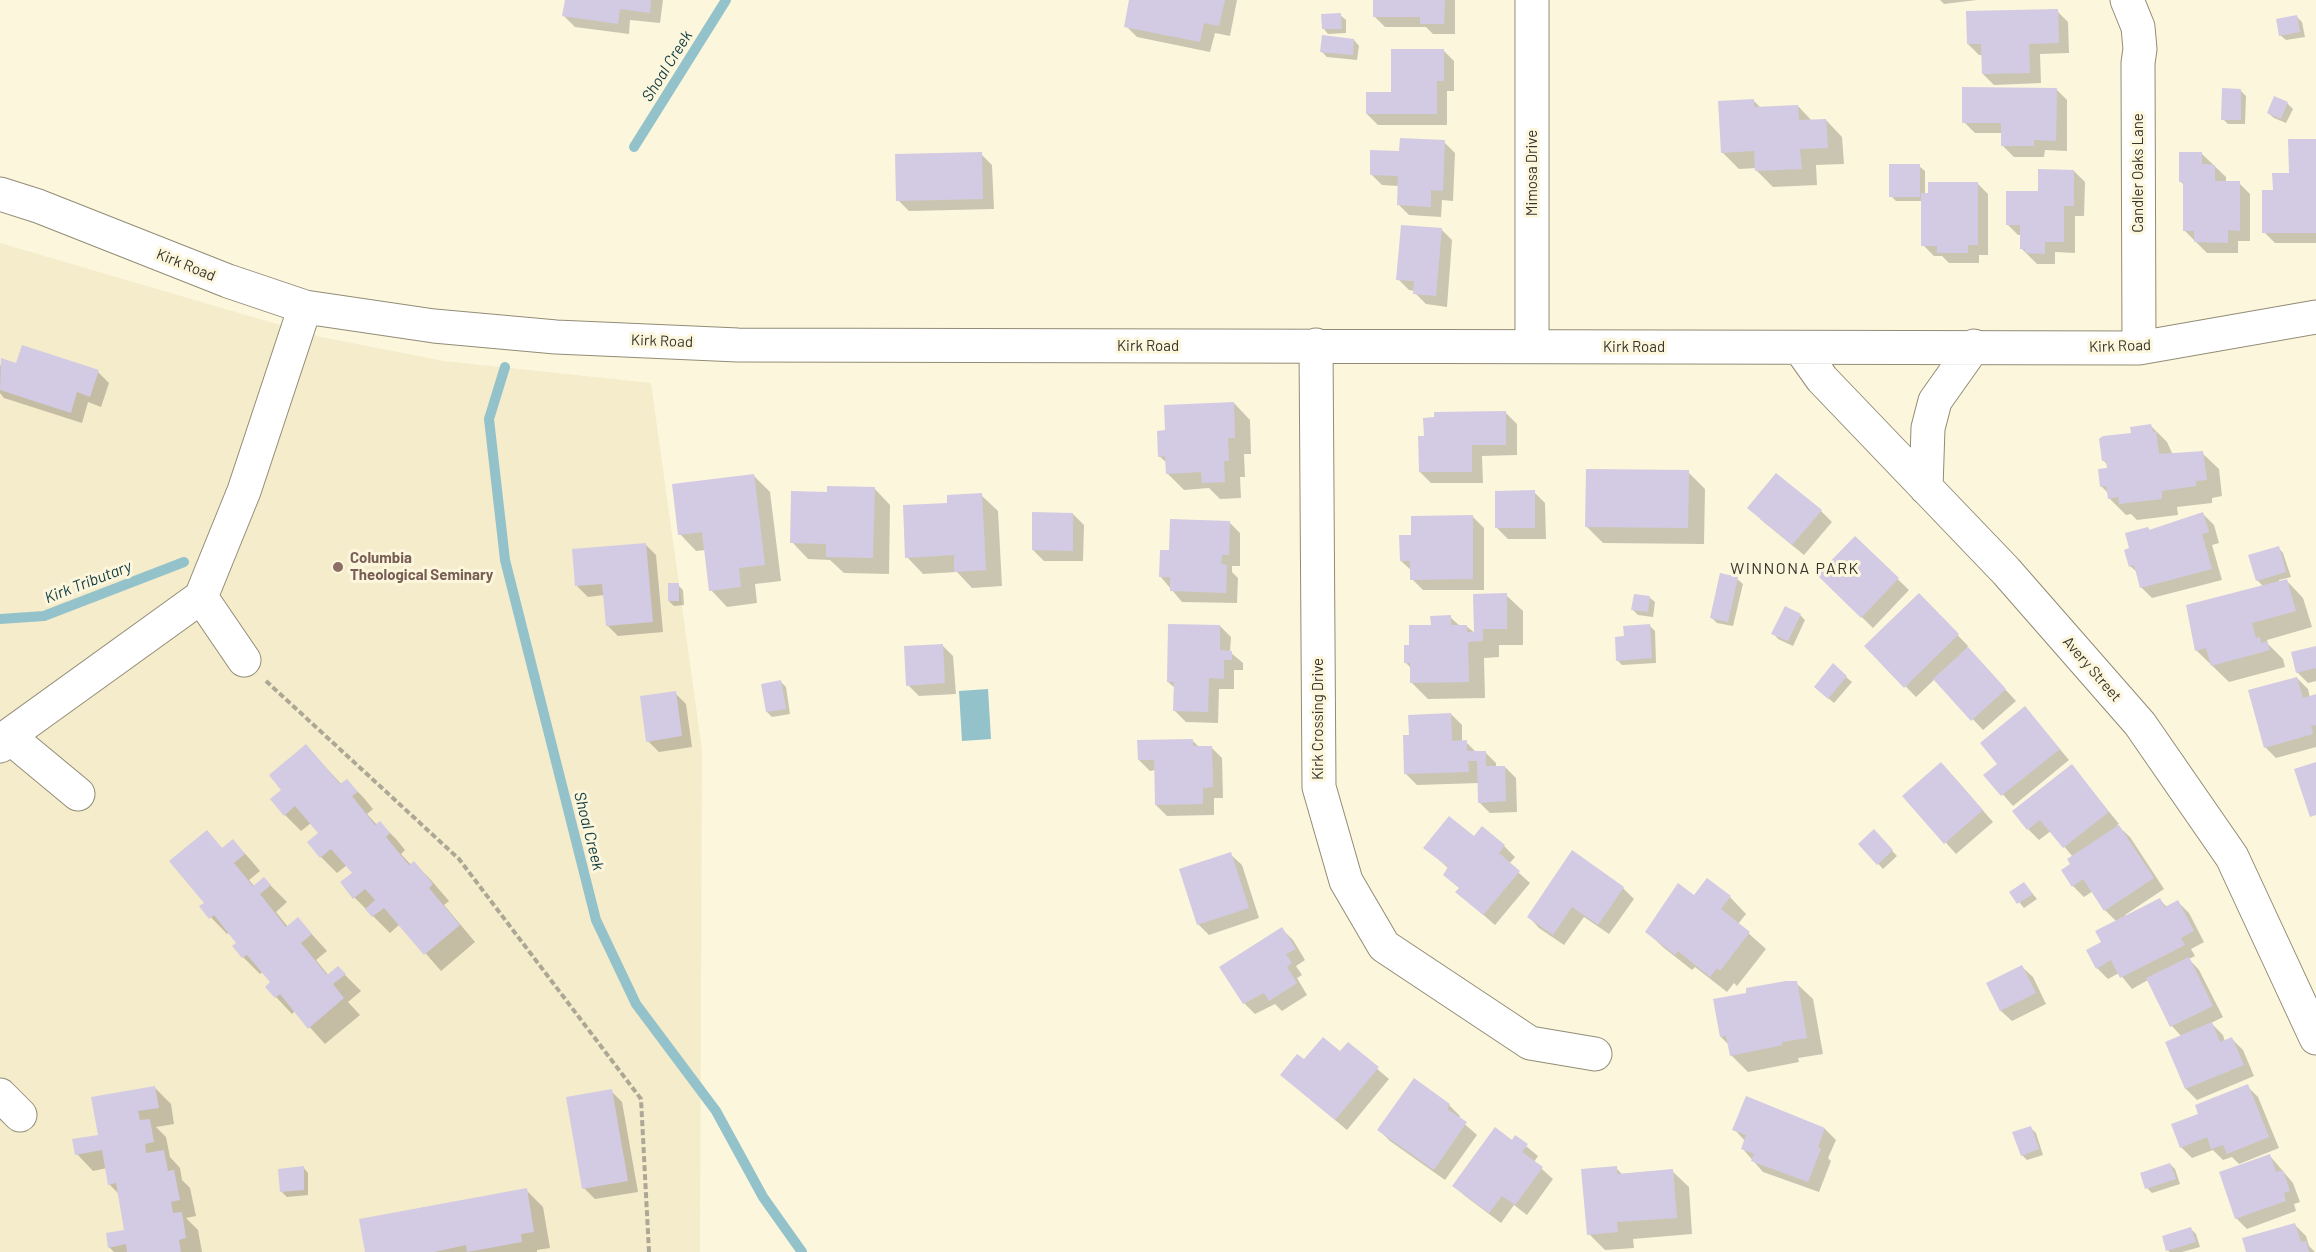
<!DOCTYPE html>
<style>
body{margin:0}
canvas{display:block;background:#fcf6dd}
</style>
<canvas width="2316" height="1252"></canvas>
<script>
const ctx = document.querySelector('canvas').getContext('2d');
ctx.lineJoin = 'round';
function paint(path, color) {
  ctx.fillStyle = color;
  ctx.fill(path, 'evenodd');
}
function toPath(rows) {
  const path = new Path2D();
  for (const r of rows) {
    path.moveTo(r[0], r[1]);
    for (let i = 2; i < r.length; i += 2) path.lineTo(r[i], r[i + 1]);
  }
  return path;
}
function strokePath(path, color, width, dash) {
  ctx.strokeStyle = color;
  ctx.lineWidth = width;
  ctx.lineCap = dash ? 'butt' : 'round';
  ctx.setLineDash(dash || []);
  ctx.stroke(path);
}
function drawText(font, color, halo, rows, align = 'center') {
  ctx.font = font + ' Barlow,sans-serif';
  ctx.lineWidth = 6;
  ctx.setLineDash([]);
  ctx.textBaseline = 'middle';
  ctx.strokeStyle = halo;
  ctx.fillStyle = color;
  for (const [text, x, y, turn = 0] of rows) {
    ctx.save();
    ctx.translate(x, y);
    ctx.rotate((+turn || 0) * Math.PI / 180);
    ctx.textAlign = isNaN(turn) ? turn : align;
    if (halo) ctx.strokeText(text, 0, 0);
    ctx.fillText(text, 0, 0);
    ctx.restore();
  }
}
paint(toPath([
 [0,243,321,337,444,361,651,383,702,750,700,1252,0,1252]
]), '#f5eccc');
paint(toPath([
 [988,689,991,739,962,741,959,691]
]), '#93c2cb');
paint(toPath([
 [566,0,663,0,660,23,630,20,629,34,575,27,564,16],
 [1131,0,1237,0,1230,36,1215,33,1210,52,1137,37,1126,26],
 [1374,0,1455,0,1455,34,1433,34,1426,27,1385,27,1374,16],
 [1940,0,1977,0,1944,4],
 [2057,11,2068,22,2069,53,2040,54,2041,83,1994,85,1983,74,1982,55,1979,55,1968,44],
 [1340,15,1346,20,1346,33,1328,34,1323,28],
 [2297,17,2302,22,2305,37,2286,40,2280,35],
 [1354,40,1359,46,1357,60,1327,57,1322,52],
 [1443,50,1454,61,1454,91,1447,91,1447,125,1378,125,1367,114],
 [2056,89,2067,100,2067,151,2045,150,2044,157,2014,157,2003,146,2003,133,1975,133,1964,122],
 [2240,90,2246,96,2245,124,2228,124,2223,119],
 [2275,98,2287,103,2293,109,2286,123,2274,118,2268,113],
 [1753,100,1761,108,1798,106,1812,121,1826,120,1842,137,1844,164,1816,165,1817,185,1773,187,1757,171,1757,168,1739,169,1722,152],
 [2316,140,2316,243,2275,243,2264,232,2274,191,2291,175],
 [1444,142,1455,153,1453,201,1442,200,1441,217,1409,215,1398,204,1399,186,1382,185,1371,174,1401,153],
 [2201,153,2226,177,2226,183,2239,183,2250,194,2250,241,2238,241,2238,253,2207,253,2184,230,2184,185,2180,181],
 [981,154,992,165,994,209,909,211,898,200],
 [1919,166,1925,171,1925,195,1977,183,1988,194,1988,255,1979,255,1979,263,1949,263,1942,256,1934,256,1923,245,1923,201,1896,201,1891,196],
 [2074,171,2085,182,2084,216,2075,216,2075,253,2055,252,2055,264,2037,264,2021,248,2021,235,2018,235,2007,224],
 [1441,229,1452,240,1447,307,1426,304,1415,293,1415,291,1409,290,1398,279],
 [2,360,17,365,98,372,109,383,101,407,88,402,82,423,4,398,0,393,0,367],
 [1234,403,1250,420,1251,454,1244,454,1245,477,1240,477,1241,498,1220,499,1209,488,1184,490,1167,473,1167,463,1159,456,1167,432],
 [1506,413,1517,424,1517,455,1482,456,1483,483,1431,483,1420,472],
 [2151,426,2167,442,2173,455,2202,453,2219,469,2222,496,2212,498,2212,503,2177,507,2178,515,2137,520,2131,514,2126,515,2109,498,2109,494,2101,486,2109,470,2108,465,2103,460,2133,434],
 [1688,472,1705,489,1704,544,1603,543,1586,526],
 [754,476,770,492,781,581,755,584,757,603,727,607,711,590,706,550,696,551,680,534],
 [874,488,890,505,889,574,844,573,830,560,808,559,792,542,828,493],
 [1534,492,1545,503,1546,539,1508,539,1497,528],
 [981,495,998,511,1002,586,972,588,957,572,923,574,907,557],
 [1821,511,1832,522,1804,555,1760,519],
 [1073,514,1084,525,1083,561,1044,561,1033,550],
 [2203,514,2214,525,2219,543,2212,545,2222,580,2152,598,2141,587,2138,573,2130,566,2131,549,2148,528,2151,531],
 [1473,517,1484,528,1484,590,1423,590,1412,579,1412,571,1401,561,1413,537],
 [1229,522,1240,533,1240,566,1232,566,1232,572,1238,578,1237,603,1182,602,1160,576,1171,552],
 [1855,538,1909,590,1873,628,1830,586],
 [645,544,656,555,663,632,618,636,607,625,604,595,588,597,577,586],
 [2278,547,2283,553,2291,577,2279,580,2279,583,2287,581,2303,598,2312,627,2267,640,2268,644,2283,659,2285,667,2229,682,2196,650,2264,587,2257,580],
 [1737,579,1743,584,1733,626,1717,623,1712,618],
 [678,585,683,590,684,605,674,606,669,601],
 [1506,595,1523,611,1523,645,1499,645,1499,657,1484,658,1485,698,1428,699,1411,682,1411,668,1406,663,1411,646,1432,626,1450,617,1460,626,1466,626,1475,633],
 [1919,595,1968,646,1967,648,2016,701,1983,730,1935,679,1916,697,1866,646],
 [1649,597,1655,602,1653,617,1638,615,1633,610],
 [1800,615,1805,620,1793,646,1778,639,1773,633],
 [1649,625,1655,631,1656,663,1622,665,1617,660,1625,637],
 [1220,626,1231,637,1230,652,1243,663,1243,670,1234,670,1234,689,1219,689,1218,723,1186,722,1175,711,1176,689,1168,682],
 [942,645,953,656,956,694,919,696,908,685],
 [2316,647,2316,681,2308,683,2297,672],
 [1833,666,1852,682,1834,703,1821,692],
 [2297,678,2308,689,2310,698,2316,696,2316,747,2276,758,2265,747],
 [781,682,786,687,790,714,772,717,767,712],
 [675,693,686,704,692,747,659,752,648,741],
 [2025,708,2069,760,2013,806,1986,775,1999,764],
 [1451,714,1462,725,1462,742,1466,742,1477,753,1485,752,1496,763,1496,767,1505,767,1516,778,1517,812,1490,813,1479,802,1479,783,1417,785,1406,774,1410,736],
 [1192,740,1199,747,1211,747,1222,758,1223,798,1214,798,1214,815,1167,816,1156,805,1155,770,1150,771,1139,760],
 [306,746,342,785,347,781,363,797,373,809,367,814,377,825,380,823,396,839,405,850,401,854,411,865,414,863,430,879,449,901,444,905,475,942,441,971,400,924,390,933,355,898,342,882,354,873,347,865,337,873,321,857,320,833,311,823,301,831,285,815,284,791],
 [2072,766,2119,824,2117,825,2130,837,2164,889,2125,915,2126,917,2159,899,2167,907,2178,902,2189,913,2204,942,2191,949,2195,956,2189,959,2199,970,2223,1017,2211,1023,2223,1035,2225,1042,2232,1039,2243,1050,2254,1076,2197,1100,2186,1089,2181,1036,2172,1026,2148,980,2132,989,2119,973,2108,979,2097,968,2103,942,2117,922,2105,910,2093,891,2084,897,2073,886,2073,857,2051,831,2039,840,2028,829],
 [1952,775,1993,822,1956,854,1904,796],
 [206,832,223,849,233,841,249,858,260,871,249,880,255,887,264,879,287,902,276,912,288,927,298,919,327,951,316,960,329,976,338,968,361,991,348,1002,360,1015,325,1044,295,1011,292,1014,276,997,267,987,272,982,263,971,260,974,243,957,234,946,239,943,230,932,227,934,201,907,206,903],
 [1874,832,1897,856,1883,869,1860,844],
 [1474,838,1504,846,1515,857,1509,864,1530,883,1495,925,1457,892,1460,889,1445,874,1449,869,1425,847],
 [1230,854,1242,865,1259,918,1209,935,1198,924],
 [2024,884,2037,899,2024,908,2011,892],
 [1623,888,1634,899,1609,934,1584,917,1564,945,1539,928,1529,917],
 [1730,897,1746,914,1738,924,1766,949,1737,986,1734,983,1727,992,1695,967,1692,970,1664,948,1647,932,1694,898],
 [1282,929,1293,940,1305,960,1296,966,1302,975,1297,978,1307,995,1282,1011,1275,1004,1255,1014,1244,1003,1221,967],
 [2022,967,2033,977,2046,1004,2012,1021,2001,1011,1988,984],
 [1796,983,1813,999,1823,1054,1798,1058,1799,1062,1748,1072,1731,1055,1729,1045,1721,1037],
 [1348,1044,1389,1079,1347,1130,1293,1085,1305,1061,1340,1053],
 [1414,1081,1449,1105,1460,1116,1459,1119,1477,1135,1445,1180,1390,1141,1379,1130],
 [2247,1086,2258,1097,2279,1148,2239,1164,2232,1157,2223,1160,2213,1150,2192,1158,2181,1147,2200,1115],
 [154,1087,171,1104,174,1124,156,1127,166,1137,170,1157,180,1168,182,1180,190,1188,196,1216,186,1218,198,1230,202,1252,114,1252,109,1247,126,1231,119,1194,109,1184,107,1168,93,1171,77,1154],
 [611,1091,622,1102,638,1192,595,1199,584,1188],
 [1747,1097,1825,1129,1836,1140,1828,1158,1831,1161,1819,1192,1763,1172,1742,1148,1745,1141,1734,1129],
 [2031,1128,2036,1133,2043,1155,2027,1160,2022,1155],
 [1515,1137,1538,1156,1534,1162,1553,1179,1527,1215,1514,1205,1501,1223,1465,1196,1454,1186,1512,1142],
 [2270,1156,2293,1183,2300,1202,2294,1204,2296,1211,2247,1229,2236,1218],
 [2170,1164,2175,1169,2180,1184,2152,1193,2147,1188],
 [303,1167,308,1173,308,1195,287,1197,282,1192],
 [1616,1168,1623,1175,1672,1171,1689,1187,1692,1234,1633,1239,1634,1248,1605,1250,1589,1234],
 [526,1190,543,1207,550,1248,537,1250,537,1252,367,1252],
 [2295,1225,2306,1236,2309,1246,2315,1252,2247,1252],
 [2191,1229,2196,1234,2200,1247,2182,1252,2170,1252,2167,1250]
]), '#0003');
strokePath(toPath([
 [634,147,726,0],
 [505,367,489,419,505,560,596,920,636,1004,716,1111,763,1197,802,1252],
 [0,619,44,616,184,562]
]), '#93c2cb', 10);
paint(toPath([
 [565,0,651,0,650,13,620,9,618,24,562,16],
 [1129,0,1225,0,1219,26,1204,23,1200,42,1124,27],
 [1373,0,1445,0,1444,24,1420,24,1420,17,1373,17],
 [2058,9,2059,43,2029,44,2030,73,1982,74,1981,44,1967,44,1966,11],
 [1341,13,1342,29,1322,29,1321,14],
 [2297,15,2300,32,2279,36,2276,19],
 [1322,35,1354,39,1353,55,1320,52],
 [1391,49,1444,49,1444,81,1437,81,1437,114,1366,114,1366,92,1391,92],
 [1962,87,2057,88,2056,141,2034,140,2034,146,2001,146,2001,123,1962,123],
 [2222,88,2241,89,2241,120,2221,120],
 [2274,96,2288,102,2281,119,2267,113],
 [1754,99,1754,107,1798,105,1799,120,1826,119,1828,148,1800,149,1802,169,1755,171,1754,151,1721,153,1718,101],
 [1400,138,1445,140,1443,191,1431,190,1431,207,1397,205,1398,176,1370,175,1370,150,1399,151],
 [2288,139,2316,139,2316,233,2262,233,2262,190,2273,190,2272,173,2289,173],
 [982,152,983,199,896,201,895,154],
 [2179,152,2202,152,2202,164,2215,165,2215,181,2240,181,2240,231,2228,230,2228,243,2194,242,2194,231,2183,231,2183,182,2179,182],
 [1889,164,1920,164,1920,197,1889,197],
 [2038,169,2074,170,2074,206,2064,206,2064,242,2045,242,2045,254,2025,253,2025,249,2020,249,2020,225,2006,225,2006,191,2038,191],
 [1928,182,1978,182,1978,245,1968,245,1968,253,1937,253,1937,246,1921,246,1921,193,1928,193],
 [1401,225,1442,228,1436,296,1413,294,1414,281,1396,280],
 [22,345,99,370,90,397,77,392,71,413,0,390,1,358,16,363],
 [1234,402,1235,438,1228,438,1229,461,1224,461,1225,482,1202,483,1201,472,1166,474,1165,456,1158,457,1157,431,1165,430,1164,405],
 [1506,411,1506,445,1472,445,1472,472,1419,472,1418,436,1424,436,1423,418,1434,417,1434,412],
 [2151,424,2153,432,2156,431,2159,454,2203,451,2207,480,2196,481,2196,486,2162,491,2162,499,2119,504,2118,497,2108,499,2106,486,2100,487,2098,469,2107,468,2106,461,2102,461,2099,439,2103,436,2131,433,2130,427],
 [1586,469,1689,470,1688,528,1585,527],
 [1776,473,1822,510,1792,545,1747,508],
 [754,474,765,565,739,568,741,587,709,591,702,532,678,535,672,484],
 [827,486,875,487,873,558,826,557,826,544,790,543,791,491,827,492],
 [1535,490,1535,528,1495,528,1495,491],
 [982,493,986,570,954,572,954,555,905,558,903,505,947,503,947,495],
 [1032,512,1073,513,1073,551,1032,550],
 [2203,512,2209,532,2202,534,2212,569,2140,588,2134,565,2129,567,2124,550,2129,548,2125,533,2148,527,2149,530],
 [1473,515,1473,579,1410,580,1410,561,1400,561,1399,535,1411,535,1411,516],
 [1170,519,1230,521,1229,555,1222,555,1221,564,1227,565,1226,593,1170,591,1170,577,1159,577,1160,550,1169,550],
 [1855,536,1899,578,1861,618,1817,575],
 [646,543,653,622,606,626,602,584,575,586,572,549],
 [2279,546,2286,572,2256,581,2248,555],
 [1720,573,1738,577,1728,622,1710,618],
 [2287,579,2296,611,2252,623,2256,638,2260,637,2261,643,2267,641,2270,650,2211,666,2206,648,2195,651,2186,605],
 [668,583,679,583,679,601,668,601],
 [1507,593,1507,629,1483,629,1483,641,1468,642,1469,682,1410,683,1410,663,1404,663,1404,645,1409,645,1409,625,1431,625,1430,616,1451,615,1451,625,1467,625,1467,632,1474,632,1473,594],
 [1919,593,1959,634,1904,688,1864,646],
 [1634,594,1650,596,1648,612,1631,610],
 [1785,606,1801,614,1788,641,1771,634],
 [1168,624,1220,625,1220,650,1232,651,1232,660,1224,660,1224,679,1209,678,1208,712,1173,711,1174,682,1167,682],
 [1650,624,1652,658,1616,661,1615,637,1624,636,1623,626],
 [943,644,945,683,906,686,904,646],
 [2316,646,2316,668,2296,673,2291,652],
 [1968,647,2006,689,1971,721,1933,679],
 [1833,663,1847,676,1828,699,1814,687],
 [2297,677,2303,698,2316,694,2316,725,2311,726,2313,734,2264,748,2248,690],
 [781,680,786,709,766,712,761,684],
 [676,691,682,736,646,742,640,696],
 [2025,706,2060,749,2001,796,1983,775,1997,764,1980,743],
 [1451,713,1452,741,1467,740,1467,751,1486,751,1486,766,1505,766,1506,801,1478,803,1477,761,1468,761,1469,772,1404,774,1403,735,1409,735,1408,715],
 [1193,739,1193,746,1212,746,1213,787,1203,788,1203,804,1155,805,1154,760,1138,760,1137,740],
 [306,744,340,784,347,779,358,792,352,796,375,825,380,821,390,833,386,837,409,865,414,861,433,884,429,888,460,925,424,955,384,908,372,917,365,909,375,900,365,889,353,899,340,882,352,873,331,849,320,858,307,842,318,833,295,806,284,816,270,799,281,790,269,775],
 [1941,762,1983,810,1944,844,1902,796],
 [2316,762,2316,815,2310,817,2294,769],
 [2072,764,2109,812,2063,848,2040,820,2027,830,2012,811],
 [1449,816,1474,836,1482,826,1505,845,1499,853,1520,871,1483,915,1455,892,1459,888,1443,875,1448,867,1423,848],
 [2119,825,2154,878,2104,911,2083,879,2072,887,2061,870,2070,864,2067,859],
 [1874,829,1893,850,1877,865,1858,844],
 [207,830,222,848,233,839,245,854,234,863,253,886,264,877,271,885,260,894,286,927,298,917,312,934,301,943,327,975,338,966,346,974,333,984,344,998,308,1029,280,994,275,998,265,987,270,982,247,955,242,958,232,946,236,943,214,915,209,919,199,906,204,903,169,861],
 [1572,850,1624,887,1598,925,1572,907,1553,935,1527,917],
 [1231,852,1249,908,1197,925,1179,869],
 [1707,878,1731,896,1721,909,1750,932,1720,971,1717,968,1710,977,1678,951,1675,955,1645,932,1678,883,1694,895],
 [2024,882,2033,894,2017,904,2009,892],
 [2160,898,2165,907,2178,900,2194,931,2181,938,2185,945,2120,978,2111,960,2096,969,2086,950,2101,942,2095,931],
 [1282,927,1296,949,1286,954,1292,963,1287,967,1297,983,1269,1001,1264,993,1243,1004,1219,967],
 [2189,957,2213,1006,2170,1027,2146,978],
 [2022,965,2036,993,2000,1011,1986,983],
 [1786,981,1797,981,1807,1038,1782,1042,1783,1045,1730,1056,1726,1036,1720,1037,1713,999,1746,993,1746,988],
 [2212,1022,2220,1042,2232,1037,2244,1065,2185,1089,2165,1042],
 [1323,1037,1340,1051,1348,1042,1379,1067,1335,1120,1280,1075,1297,1054,1304,1059],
 [1414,1078,1450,1104,1447,1109,1467,1122,1434,1170,1377,1130],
 [2248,1084,2269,1137,2227,1154,2223,1145,2211,1149,2207,1137,2180,1148,2171,1124,2198,1114,2195,1105],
 [155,1086,159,1108,138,1111,140,1120,150,1119,154,1142,145,1144,146,1153,164,1150,168,1171,174,1170,180,1200,171,1202,173,1213,182,1212,186,1238,179,1240,181,1252,127,1252,126,1244,108,1248,106,1233,124,1230,116,1183,108,1185,102,1150,75,1155,72,1139,98,1135,91,1097],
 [612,1089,628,1181,582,1189,566,1097],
 [1746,1096,1825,1128,1818,1147,1821,1149,1808,1182,1751,1161,1754,1154,1741,1149,1746,1135,1732,1130],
 [2031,1126,2039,1149,2021,1156,2012,1132],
 [1495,1127,1512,1140,1515,1135,1528,1144,1522,1152,1543,1167,1515,1205,1502,1196,1489,1213,1452,1186],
 [2270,1154,2276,1172,2283,1170,2290,1191,2284,1193,2286,1201,2235,1219,2219,1172],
 [2170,1163,2176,1179,2145,1189,2140,1173],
 [304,1166,304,1190,280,1192,278,1169],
 [1617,1166,1617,1174,1673,1169,1677,1218,1617,1222,1618,1232,1587,1235,1581,1169],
 [527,1188,534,1232,521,1234,522,1242,467,1252,466,1245,434,1252,365,1252,359,1219],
 [2295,1223,2301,1242,2306,1241,2309,1252,2246,1252,2242,1238],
 [2191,1227,2196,1242,2166,1251,2162,1236]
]), '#d3cbe3');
const minor = toPath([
 [1532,0,1532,346],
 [2127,0,2138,27,2140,49,2138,63,2139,348],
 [0,194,38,206,228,281,305,307,434,326,556,337,738,345,2139,348,2316,317],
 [1316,345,1319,787,1346,881,1384,946,1530,1043,1595,1054],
 [1800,348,1822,379,2006,571,2140,724,2232,857,2316,1038],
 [1926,488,1928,428,1935,401,1974,346],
 [201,597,244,660],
 [8,736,78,794],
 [0,746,8,736,201,597,244,491,305,307],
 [0,1095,20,1115]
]);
strokePath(minor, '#928c76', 35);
strokePath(toPath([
 [266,681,459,859,641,1099,649,1252]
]), '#ada895', 4, [6, 3]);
strokePath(minor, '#fff', 33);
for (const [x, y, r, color] of [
 [338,567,6,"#8d6e63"]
]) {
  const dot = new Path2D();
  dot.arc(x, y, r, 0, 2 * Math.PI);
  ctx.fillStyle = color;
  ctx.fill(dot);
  strokePath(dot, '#fcf6dd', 2);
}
drawText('15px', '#37342b', '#fcf6dd', [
 ["Mimosa Drive",1532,173,-90],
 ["Candler Oaks Lane",2138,173,-90],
 ["Kirk Road",186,265,22],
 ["Kirk Road",662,341,2],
 ["Kirk Road",1148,346],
 ["Kirk Road",2120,346,-2],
 ["Kirk Road",1634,347],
 ["Avery Street",2092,669,49],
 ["Kirk Crossing Drive",1318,719,-90]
]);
drawText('bold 15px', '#785e54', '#fcf6dd', [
 ["Columbia",350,558],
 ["Theological Seminary",350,575]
], 'left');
drawText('italic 16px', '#0f3b43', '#fcf6dd', [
 ["Shoal Creek",667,66,-58],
 ["Kirk Tributary",88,582,-21],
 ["Shoal Creek",589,831,76]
]);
ctx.letterSpacing = '1.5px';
drawText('16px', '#37342b', '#fcf6dd', [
 ["WINNONA PARK",1795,569]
]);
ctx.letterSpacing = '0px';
</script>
